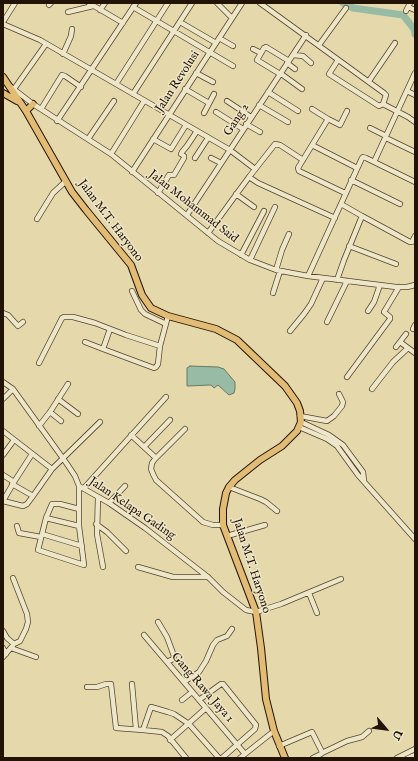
<!DOCTYPE html>
<style>
body{margin:0}
#map{position:relative;width:418px;height:761px;overflow:hidden;background:#e5d8aa;font-family:"IM FELL English",serif}
canvas{display:block}
.frame{position:absolute;inset:0;border:4px solid #231304;pointer-events:none}
.north{position:absolute;left:366px;top:709px;width:40px;height:40px;-webkit-text-stroke:3px #eee6c8;paint-order:stroke;rotate:118deg;font-size:11px;font-weight:700;line-height:16px;text-align:center;color:#231304}
.north::after{content:'';display:block;margin:auto;width:14px;height:18px;background:#231304;clip-path:polygon(50% 0,100% 100%,50% 72%,0 100%)}
</style>
<div id="map">
<canvas width="418" height="761"></canvas>
<div class="frame"></div>
<div class="north">U</div>
</div>
<script>
const ctx = document.querySelector('canvas').getContext('2d');
ctx.lineJoin = 'round';
function paint(path, color) {
  ctx.fillStyle = color;
  ctx.fill(path, 'evenodd');
}
function toPath(rows) {
  const path = new Path2D();
  for (const r of rows) {
    path.moveTo(r[0], r[1]);
    for (let i = 2; i < r.length; i += 2) path.lineTo(r[i], r[i + 1]);
  }
  return path;
}
function strokePath(path, color, width, dash) {
  ctx.strokeStyle = color;
  ctx.lineWidth = width;
  ctx.lineCap = dash ? 'butt' : 'round';
  ctx.setLineDash(dash || []);
  ctx.stroke(path);
}
function drawText(font, color, halo, rows, align = 'center') {
  ctx.font = font + ' "IM FELL English",serif';
  ctx.lineWidth = 3;
  ctx.setLineDash([]);
  ctx.textBaseline = 'middle';
  ctx.strokeStyle = halo;
  ctx.fillStyle = color;
  for (const [text, x, y, turn = 0] of rows) {
    ctx.save();
    ctx.translate(x, y);
    ctx.rotate((+turn || 0) * Math.PI / 180);
    ctx.textAlign = isNaN(turn) ? turn : align;
    if (halo) ctx.strokeText(text, 0, 0);
    ctx.fillText(text, 0, 0);
    ctx.restore();
  }
}
const water = toPath([
 [190,366,218,367,224,369,235,382,235,389,234,393,229,395,218,385,214,388,211,385,187,386,187,368,190,366]
]);
paint(water, '#97bba4');
strokePath(water, '#697864', 1);
strokePath(toPath([
 [343,3,353,8,403,15,414,29,415,34]
]), '#97bba4', 7);
const minor = toPath([
 [89,3,123,23],
 [217,3,232,18],
 [260,3,384,93,386,95,383,104],
 [49,5,51,3],
 [133,7,233,66],
 [408,7,415,10],
 [100,10,105,3],
 [406,11,410,3],
 [68,12,93,6],
 [3,22,15,3],
 [180,22,216,43],
 [3,24,40,40,230,150,255,169],
 [219,38,233,46],
 [319,45,346,8],
 [253,49,261,53],
 [63,54,71,36,72,29],
 [293,55,303,56,311,63],
 [338,60,329,74,379,106,383,104,408,117,415,122],
 [287,63,295,69],
 [196,73,213,82],
 [280,73,302,89],
 [280,74,257,60,264,48,266,47,289,61],
 [369,81,395,43],
 [116,84,168,3],
 [11,87,33,104,111,154,218,241,250,260,276,270,308,276,396,287,407,287,415,285],
 [14,89,46,44],
 [185,89,209,103],
 [407,91,415,95],
 [268,92,298,111],
 [133,94,192,3],
 [227,101,251,117],
 [259,105,288,122],
 [41,109,62,75,65,76,81,87],
 [312,109,328,119],
 [216,112,243,129],
 [204,113,214,94],
 [57,121,136,3],
 [246,124,260,132],
 [370,128,386,136],
 [386,138,415,152],
 [88,139,114,101],
 [153,139,171,149,186,125],
 [312,145,357,168],
 [111,154,144,101],
 [195,158,208,138],
 [211,158,221,163],
 [374,162,415,73],
 [132,172,242,3],
 [249,177,258,183,335,218],
 [351,180,400,204],
 [158,193,169,175,174,175,184,158,184,156,181,154,182,152,187,146,197,131],
 [345,193,299,171,298,168,328,119,340,125,347,111],
 [236,194,254,207],
 [341,204,362,216],
 [187,215,306,35],
 [37,219,53,193,66,181],
 [208,233,249,177,275,144,280,145,303,160],
 [349,246,396,264],
 [241,255,264,211],
 [250,260,275,207],
 [276,270,282,250,289,234],
 [308,276,362,158,363,157,366,158,415,182],
 [337,280,344,260,362,216,410,242,412,242,415,236],
 [132,291,141,310,145,314,166,324],
 [273,293,280,271],
 [368,311,374,302,380,285],
 [3,313,8,315,18,326,23,322],
 [327,322,347,281],
 [413,329,415,325],
 [290,331,304,314,311,304,323,278],
 [85,342,103,349,110,329],
 [400,342,415,353],
 [396,347,406,334],
 [103,349,154,368,156,367,158,364,160,346],
 [39,363,62,318,64,317,73,317,95,323,126,335,160,346,168,316],
 [347,377,390,319,390,317,384,312,399,287],
 [3,382,13,389,67,464,75,476,79,486,109,503,145,528,208,577,223,592,246,610,256,612,281,604,341,579],
 [372,389,393,362,408,348],
 [3,399,13,389],
 [58,399,78,414],
 [50,412,61,421],
 [300,416,327,421,334,416,342,406,343,402,339,394],
 [301,422,329,435,343,445,363,472,364,481],
 [39,426,50,412,68,384],
 [299,427,327,439,337,446,358,475,415,539],
 [185,429,155,459,152,463,151,469,153,474,156,480,203,522,213,525,223,525],
 [3,431,52,469,100,422],
 [131,435,156,458],
 [144,447,170,420],
 [3,455,14,440],
 [3,475,14,482],
 [12,484,33,496,52,469],
 [229,487,260,499,266,502,277,511],
 [84,488,166,397],
 [98,497,97,534,103,567],
 [3,501,14,482,32,454],
 [3,501,23,506,27,504,33,496],
 [109,503,125,486],
 [79,509,60,504,52,504,46,518,38,550,84,565,79,526,79,486],
 [46,518,79,526],
 [96,524,107,532,126,551],
 [17,526,19,533,41,537],
 [42,534,82,546],
 [227,536,265,525],
 [138,567,173,577,208,577],
 [309,593,317,613],
 [158,622,167,637,174,656,173,659,167,662],
 [3,631,7,638,14,644],
 [144,635,245,754],
 [3,648,6,654],
 [11,648,36,657],
 [3,657,14,644,20,641,26,629,28,622,27,614,13,578],
 [184,682,199,672,206,661,213,645,217,640,227,636,232,629],
 [132,684,136,729],
 [87,687,97,687,106,684,111,684,116,728,143,730,162,732,168,736,186,758],
 [182,700,192,692],
 [199,700,221,684,223,684,256,725,255,729,222,758],
 [143,730,151,707,168,712,174,714,189,724,219,758],
 [170,740,206,708],
 [279,746,312,732,322,752,321,754,313,758],
 [322,753,347,741,362,737,369,731],
 [240,758,274,731],
 [397,758,415,749],
 [408,758,415,755]
]);
const major = toPath([
 [3,77,26,111,72,192,86,210,131,265,142,295,151,308,168,316,216,329,237,340,285,386,297,403,300,411,301,422,297,431,282,446,260,460,235,480,229,487,226,493,223,509,223,525,256,612,261,648,266,699,274,731,285,758],
 [3,93,17,101],
 [26,111,33,104]
]);
strokePath(minor, '#54442e', 6);
strokePath(major, '#231304', 8);
strokePath(minor, '#eee6c8', 4.5);
strokePath(major, '#e2bc75', 6);
drawText('12px', '#231304', '#eee6c8', [
 ["Jalan Revolusi",178,82,-57],
 ["Gang 2",237,120,-57],
 ["Jalan Mohammad Said",193,207,38],
 ["Jalan M.T. Haryono",110,221,53],
 ["Jalan Kelapa Gading",132,509,34],
 ["Jalan M.T. Haryono",251,566,72],
 ["Gang Rawa Jaya 1",202,688,49]
]);
</script>
